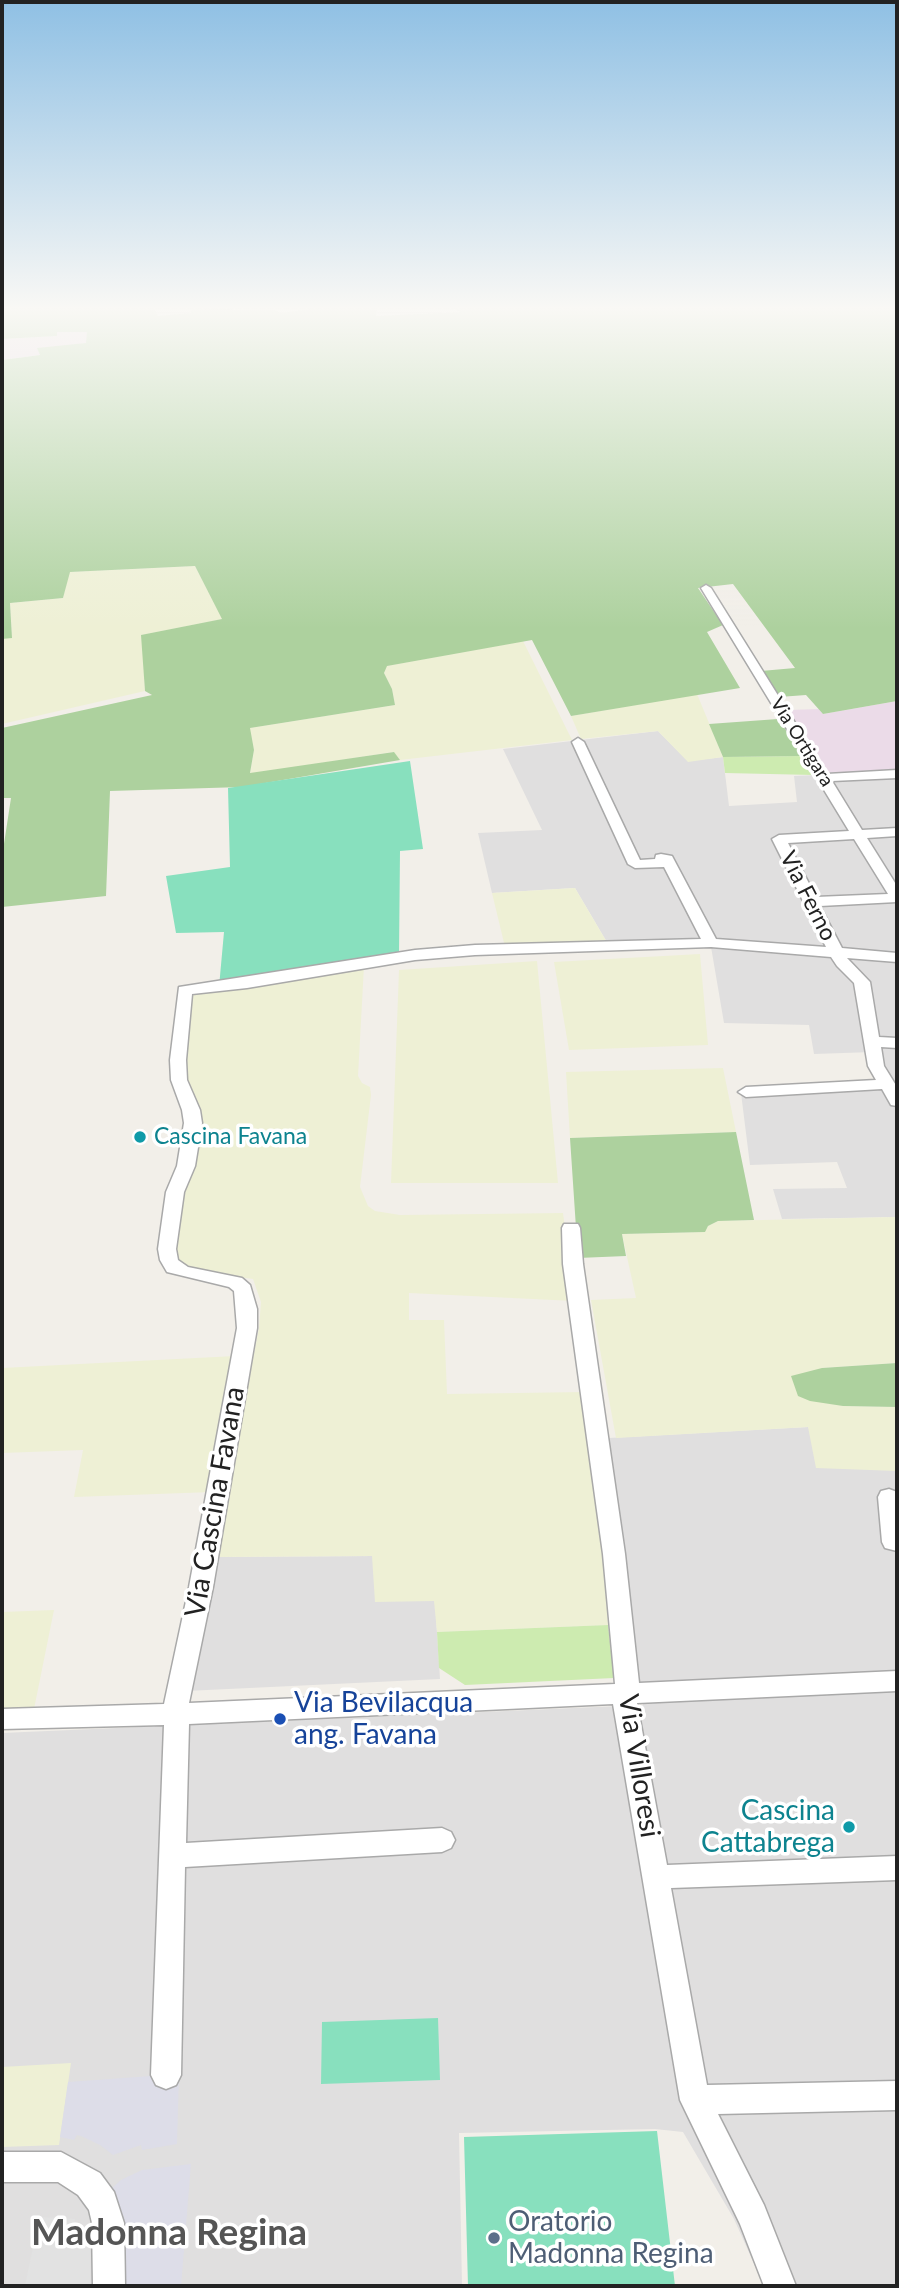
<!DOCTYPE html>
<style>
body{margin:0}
#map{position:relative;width:899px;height:2288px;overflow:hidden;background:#f2efe9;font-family:Lato,sans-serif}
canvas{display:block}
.frame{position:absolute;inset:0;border:4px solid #222;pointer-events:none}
</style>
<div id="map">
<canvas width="899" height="2288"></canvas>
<div class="frame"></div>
</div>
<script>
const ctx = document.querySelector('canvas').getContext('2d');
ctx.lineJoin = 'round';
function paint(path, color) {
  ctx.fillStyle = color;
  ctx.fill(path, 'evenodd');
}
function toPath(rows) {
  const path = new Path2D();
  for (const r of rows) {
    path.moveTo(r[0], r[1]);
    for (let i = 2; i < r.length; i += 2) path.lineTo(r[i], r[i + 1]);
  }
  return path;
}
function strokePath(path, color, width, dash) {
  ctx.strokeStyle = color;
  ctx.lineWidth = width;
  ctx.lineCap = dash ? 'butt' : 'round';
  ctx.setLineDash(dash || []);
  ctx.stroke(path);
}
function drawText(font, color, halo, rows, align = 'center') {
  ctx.font = font + ' Lato,sans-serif';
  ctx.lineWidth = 7;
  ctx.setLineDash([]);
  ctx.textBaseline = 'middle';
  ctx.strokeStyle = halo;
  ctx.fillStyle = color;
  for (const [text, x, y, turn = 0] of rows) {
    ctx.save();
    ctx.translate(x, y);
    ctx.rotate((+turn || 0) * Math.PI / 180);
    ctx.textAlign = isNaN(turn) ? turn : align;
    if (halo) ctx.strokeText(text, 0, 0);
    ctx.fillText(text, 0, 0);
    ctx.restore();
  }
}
paint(toPath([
 [658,731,688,761,723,757,729,806,797,802,794,776,818,775,821,781,897,777,897,1217,782,1219,773,1189,847,1188,837,1162,750,1165,741,1093,885,1084,873,1052,814,1054,809,1025,724,1023,710,941,608,944,575,888,492,893,478,833,542,830,503,749],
 [808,1427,811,1432,897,1471,897,2286,764,2286,734,2219,683,2132,655,2129,459,2133,462,2286,2,2286,2,1733,643,1705,609,1438],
 [372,1556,435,1601,440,1679,186,1691,214,1557]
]), '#e0dfdf');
paint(toPath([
 [87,331,87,343,38,349,40,355,2,360,2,339,56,336,56,332],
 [897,701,897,772,829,776,788,710,819,709,823,714]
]), '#ebdbe8');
paint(toPath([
 [195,566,223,619,142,635,145,691,2,724,2,639,12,637,10,603,63,598,69,572],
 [523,641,572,740,400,760,393,752,250,774,254,750,249,728,395,705,392,689,384,673,386,666],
 [697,694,723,757,688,762,658,731,581,739,571,716],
 [575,888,608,944,505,947,492,893],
 [700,954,708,1045,569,1050,554,962],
 [537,961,558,1183,391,1183,399,970],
 [364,966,358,1076,362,1083,370,1087,371,1095,360,1187,368,1206,375,1211,400,1215,563,1213,574,1301,409,1293,409,1320,444,1320,447,1394,585,1392,603,1555,608,1625,437,1632,434,1601,375,1602,372,1556,214,1557,259,1328,261,1302,253,1279,193,1271,175,1261,173,1234,190,1167,183,1069,191,997,197,992],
 [723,1068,736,1132,570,1138,566,1072],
 [897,1217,897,1363,822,1368,843,1406,897,1407,897,1471,816,1468,808,1427,616,1438,591,1300,636,1298,622,1234,704,1232,708,1226,718,1221],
 [235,1356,212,1492,74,1497,83,1450,2,1453,2,1368],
 [54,1610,34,1709,2,1710,2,1612],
 [71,2063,59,2145,2,2147,2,2067]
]), '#eef0d5');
paint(toPath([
 [804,756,814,775,725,773,723,757],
 [608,1625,614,1678,465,1685,439,1668,437,1632]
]), '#cdebb0');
paint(toPath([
 [2,309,154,309,158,316,191,313,190,309,275,310,280,313,313,309,377,309,376,316,462,312,453,309,897,309,897,701,823,714,806,695,779,697,761,671,795,668,733,584,698,588,723,625,707,632,740,688,571,716,532,640,387,666,384,673,392,689,395,705,250,728,254,750,250,773,394,752,400,760,242,787,110,791,106,896,2,907,2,857,11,798,2,798,2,728,152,695,145,691,141,635,222,619,195,566,70,572,63,598,10,603,12,638,2,639,2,360,40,355,37,348,86,343,87,332,57,332,57,336,2,339],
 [778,719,804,756,723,757,709,724],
 [736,1132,754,1220,718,1221,708,1226,705,1232,622,1234,626,1256,578,1258,570,1138],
 [897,1363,897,1407,843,1406,810,1401,798,1396,791,1376,822,1368]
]), '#add19e');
paint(toPath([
 [410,761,423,849,400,851,399,955,219,987,224,932,176,933,166,876,230,867,228,788],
 [438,2018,440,2080,321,2084,322,2022],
 [657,2131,675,2286,468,2286,464,2137]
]), '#88e0be');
paint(toPath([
 [39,2217,75,2219,73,2237,90,2234,90,2286,25,2286]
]), '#e2e2e2');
paint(toPath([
 [179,2074,177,2144,142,2150,141,2145,113,2155,100,2145,81,2136,77,2135,74,2140,60,2137,68,2082],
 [191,2164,181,2286,122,2286,123,2257,112,2188,121,2180,142,2170]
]), '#dddde8');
const minor = toPath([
 [706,585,711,588,827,774,897,770,897,778,832,781,862,830,897,828,897,836,867,838,897,886,897,902,820,906,842,948,897,953,897,962,847,958,870,982,879,1037,897,1038,897,1048,881,1047,884,1066,897,1087,897,1106,891,1105,882,1089,746,1097,738,1092,746,1087,876,1080,868,1066,854,983,837,966,831,957,711,947,475,955,415,960,247,988,192,994,186,1060,187,1080,200,1110,202,1123,195,1166,184,1192,176,1249,178,1260,188,1267,242,1278,250,1285,257,1309,257,1328,213,1587,189,1703,615,1684,603,1554,563,1264,562,1228,564,1224,578,1224,580,1228,583,1264,625,1554,639,1683,897,1671,897,1691,637,1703,667,1865,897,1856,897,1880,671,1888,707,2085,897,2081,897,2110,718,2114,764,2205,796,2286,764,2286,740,2224,680,2100,613,1704,189,1724,186,1843,442,1828,451,1832,455,1840,451,1848,442,1852,185,1867,181,2075,176,2085,166,2089,156,2085,151,2075,164,1725,2,1729,2,1709,164,1704,189,1587,237,1328,234,1291,229,1287,167,1272,160,1260,158,1249,166,1192,177,1166,184,1123,182,1110,171,1080,170,1060,179,987,415,950,475,945,701,939,664,867,635,868,628,864,572,742,578,738,584,742,640,860,655,859,656,855,661,854,672,856,716,939,826,947,772,839,779,835,849,831,701,588,706,585],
 [854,839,888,894,816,897,788,843,854,839],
 [889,1489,897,1492,897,1551,885,1548,882,1542,878,1497,881,1491,889,1489],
 [2,2152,61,2152,100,2173,114,2192,124,2223,125,2286,93,2286,92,2223,89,2210,78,2195,58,2182,2,2182,2,2152]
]);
strokePath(minor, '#a9a9a9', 3);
paint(minor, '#fff');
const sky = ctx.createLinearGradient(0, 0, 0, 629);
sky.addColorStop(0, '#8fc0e4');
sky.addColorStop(0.49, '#f9f8f5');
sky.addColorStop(1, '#f9f8f500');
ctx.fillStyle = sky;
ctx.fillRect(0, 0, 899, 629);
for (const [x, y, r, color] of [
 [140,1137,7,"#0f9aa8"],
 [280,1719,7,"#1a4fb4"],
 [849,1827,7,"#0f9aa8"],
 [494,2238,7,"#5c6f8a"]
]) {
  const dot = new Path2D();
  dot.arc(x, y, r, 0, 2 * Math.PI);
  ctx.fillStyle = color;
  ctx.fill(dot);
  strokePath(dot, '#fff', 2.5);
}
drawText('19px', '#222', '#fff', [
 ["Via Ortigara",802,742,58]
]);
drawText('23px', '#222', '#fff', [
 ["Via Ferno",808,896,63]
]);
drawText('23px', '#0d838f', '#fff', [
 ["Cascina Favana",154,1137]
], 'left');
drawText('28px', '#222', '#fff', [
 ["Via Cascina Favana",215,1502,-80],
 ["Via Villoresi",639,1766,81]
]);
drawText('28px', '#164399', '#fff', [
 ["Via Bevilacqua",294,1703],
 ["ang. Favana",294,1735]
], 'left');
drawText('28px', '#0d838f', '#fff', [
 ["Cascina",835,1811],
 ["Cattabrega",835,1843]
], 'right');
drawText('28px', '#4e5e75', '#fff', [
 ["Oratorio",508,2222],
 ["Madonna Regina",508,2254]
], 'left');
drawText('bold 37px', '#555', '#fff', [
 ["Madonna Regina",169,2233]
]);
</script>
